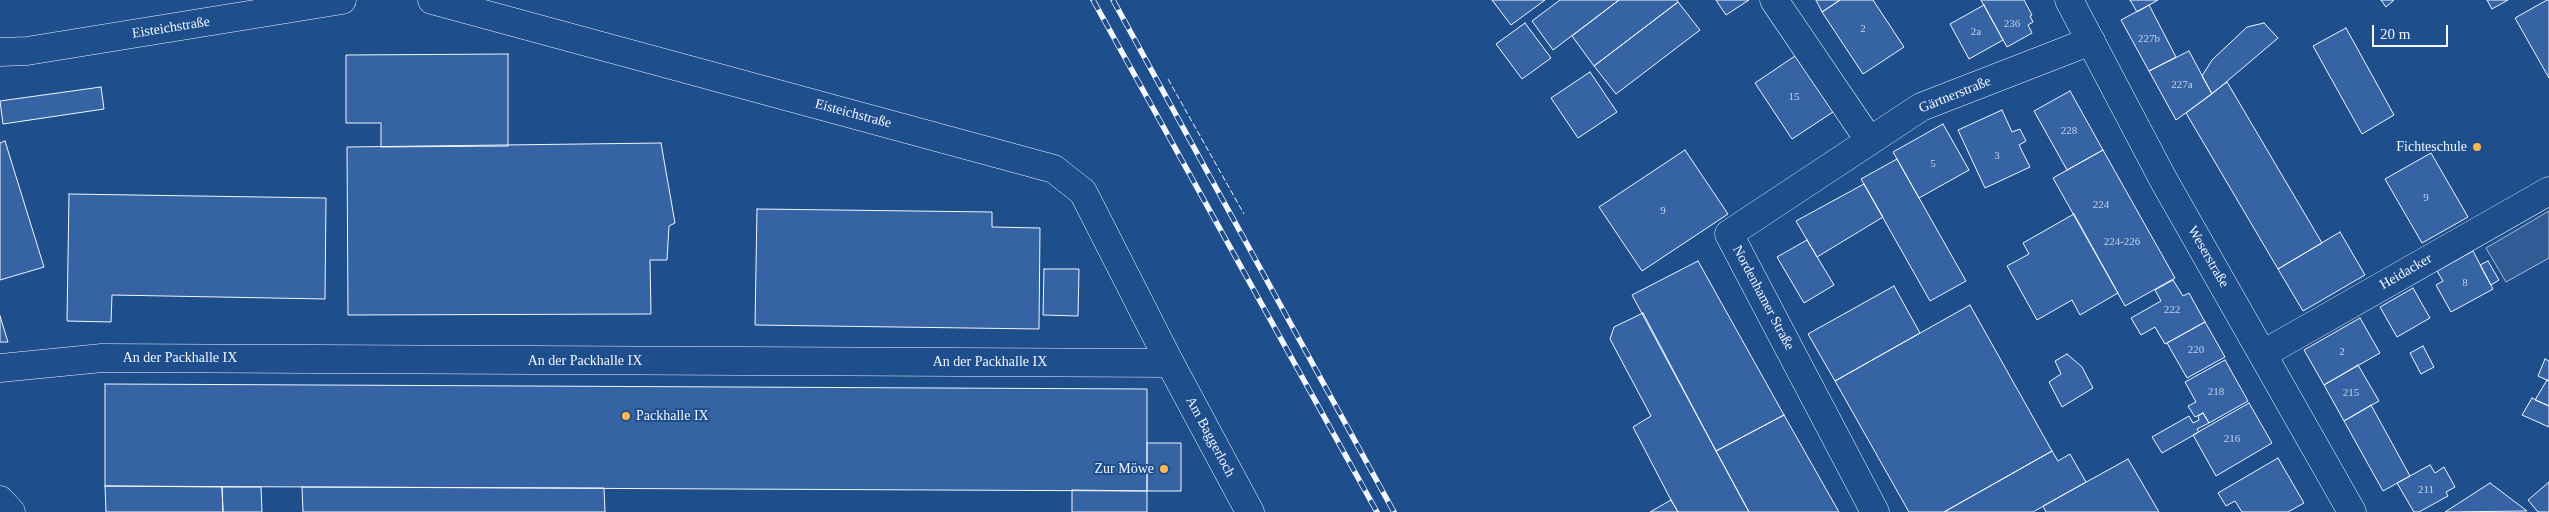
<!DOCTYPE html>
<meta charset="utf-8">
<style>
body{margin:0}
#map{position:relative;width:2549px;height:512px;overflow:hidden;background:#1f4e8c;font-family:Georgia,serif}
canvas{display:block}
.scale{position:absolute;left:2372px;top:25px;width:76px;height:22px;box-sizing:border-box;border:2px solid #f2f6ff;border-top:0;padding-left:6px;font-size:15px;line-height:18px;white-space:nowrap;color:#f2f6ff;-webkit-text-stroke:4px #1f4e8c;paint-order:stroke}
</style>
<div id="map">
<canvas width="2549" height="512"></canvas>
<div class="scale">20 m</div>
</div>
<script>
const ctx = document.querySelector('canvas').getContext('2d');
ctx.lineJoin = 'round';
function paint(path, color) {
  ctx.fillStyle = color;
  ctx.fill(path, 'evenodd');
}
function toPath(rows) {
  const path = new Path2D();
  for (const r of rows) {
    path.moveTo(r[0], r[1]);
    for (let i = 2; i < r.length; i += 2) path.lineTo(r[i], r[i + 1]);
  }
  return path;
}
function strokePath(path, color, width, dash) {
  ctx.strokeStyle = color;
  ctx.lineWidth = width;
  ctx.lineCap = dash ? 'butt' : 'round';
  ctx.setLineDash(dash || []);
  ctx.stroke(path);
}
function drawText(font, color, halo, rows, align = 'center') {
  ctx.font = font + ' Georgia,serif';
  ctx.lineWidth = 4;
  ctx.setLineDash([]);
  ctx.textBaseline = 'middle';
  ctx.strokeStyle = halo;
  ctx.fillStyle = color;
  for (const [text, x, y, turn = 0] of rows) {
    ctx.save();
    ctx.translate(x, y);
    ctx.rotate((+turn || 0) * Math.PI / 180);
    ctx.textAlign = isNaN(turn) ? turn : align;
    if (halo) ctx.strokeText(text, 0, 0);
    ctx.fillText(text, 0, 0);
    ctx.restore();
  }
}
const built = toPath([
 [2549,211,2549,258,2506,282,2486,248,2549,211]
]);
paint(built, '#305b95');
strokePath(built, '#a8bbd7', 1);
const building = toPath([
 [1492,0,1545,0,1511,25,1492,0],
 [1560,0,1619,0,1553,50,1532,21,1560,0],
 [1619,0,1677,0,1678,2,1594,66,1572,36,1619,0],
 [1716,0,1749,0,1726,15,1716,0],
 [1816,0,1840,0,1822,12,1816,0],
 [1840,0,1873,0,1904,47,1863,74,1822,12,1840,0],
 [1981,0,2024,0,2032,15,2030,16,2033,22,2028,25,2032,33,2007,47,1981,0],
 [2130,0,2158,0,2137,12,2130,0],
 [2381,0,2394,0,2386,7,2381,0],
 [2487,0,2508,0,2492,9,2487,0],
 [2547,0,2549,0,2549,78,2515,18,2547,0],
 [1678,2,1700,30,1616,94,1594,66,1678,2],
 [1984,5,2003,40,1969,59,1950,24,1984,5],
 [2149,5,2176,57,2149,71,2121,20,2149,5],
 [1525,23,1551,58,1522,79,1496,44,1525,23],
 [2264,23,2278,38,2212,94,2202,76,2212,60,2247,27,2264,23],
 [2346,28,2394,115,2362,134,2313,46,2346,28],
 [2189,51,2212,94,2176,120,2149,71,2189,51],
 [508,54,508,146,381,147,381,123,346,123,346,55,508,54],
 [1795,56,1833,112,1792,139,1755,83,1795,56],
 [1590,72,1617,112,1578,138,1551,98,1590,72],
 [2227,82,2322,243,2278,269,2186,113,2227,82],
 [101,87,104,109,3,124,0,101,101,87],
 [2070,91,2103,150,2067,170,2034,111,2070,91],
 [2002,110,2012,132,2020,129,2026,141,2019,145,2030,167,1985,188,1958,130,2002,110],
 [1943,124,1969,170,1919,198,1893,152,1943,124],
 [5,141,44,267,0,280,0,143,5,141],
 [661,143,675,223,669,226,667,260,650,260,651,314,348,315,347,147,661,143],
 [1685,150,1728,214,1642,271,1599,207,1685,150],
 [2103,150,2175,278,2125,306,2053,178,2103,150],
 [2431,153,2468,217,2422,243,2385,179,2431,153],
 [1897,159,1966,281,1930,301,1861,179,1897,159],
 [1864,184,1883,217,1817,257,1796,221,1864,184],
 [69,194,326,198,325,299,112,295,111,322,67,321,69,194],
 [757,209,992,212,992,227,1040,228,1039,329,755,325,757,209],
 [2074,214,2118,293,2080,315,2072,300,2037,320,2007,266,2029,254,2023,243,2074,214],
 [2340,232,2365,275,2303,311,2278,269,2340,232],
 [1807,240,1834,285,1804,303,1777,257,1807,240],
 [2473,251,2493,289,2451,312,2436,285,2443,281,2437,271,2473,251],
 [1698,261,1784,415,1716,451,1632,295,1698,261],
 [2488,261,2499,280,2491,285,2480,265,2488,261],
 [1044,269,1079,269,1078,316,1043,315,1044,269],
 [2173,280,2183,296,2189,293,2205,322,2165,344,2155,327,2141,335,2131,318,2161,301,2155,290,2173,280],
 [1894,286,1920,333,1835,381,1808,334,1894,286],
 [2413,288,2430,318,2397,337,2380,307,2413,288],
 [1970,305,2052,451,1944,512,1909,512,1835,381,1970,305],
 [1643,313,1716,451,1749,512,1678,512,1671,500,1633,427,1651,416,1610,339,1614,327,1643,313],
 [0,316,8,342,0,342,0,316],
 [2360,318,2380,353,2324,385,2304,350,2360,318],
 [2205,322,2225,357,2187,378,2167,343,2205,322],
 [2423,346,2434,367,2421,374,2410,353,2423,346],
 [2067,354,2082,367,2093,388,2062,407,2049,382,2061,374,2055,361,2067,354],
 [2545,359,2549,361,2549,381,2538,376,2545,359],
 [2225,360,2248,401,2209,423,2203,413,2195,417,2188,406,2196,402,2185,382,2225,360],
 [2358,365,2379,401,2344,421,2324,385,2358,365],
 [2547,380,2549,381,2549,406,2535,400,2547,380],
 [105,384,1147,389,1147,491,105,486,105,384],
 [2532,398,2549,406,2549,427,2522,415,2532,398],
 [2249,403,2272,443,2216,476,2193,435,2249,403],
 [2371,405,2410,476,2383,491,2344,421,2371,405],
 [2203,413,2209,423,2197,429,2199,432,2162,453,2152,437,2189,416,2193,423,2199,420,2198,416,2203,413],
 [1784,415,1839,512,1749,512,1716,451,1784,415],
 [1147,443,1181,443,1181,491,1147,491,1147,443],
 [2052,451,2058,461,2070,454,2086,482,2033,512,1944,512,2052,451],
 [2278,458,2304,503,2288,512,2242,512,2235,501,2226,506,2218,493,2278,458],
 [2128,459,2159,512,2046,512,2043,506,2128,459],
 [2430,465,2435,473,2444,467,2455,487,2446,492,2448,496,2419,512,2414,512,2397,483,2430,465],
 [2549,482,2549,512,2538,512,2528,500,2549,482],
 [2490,483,2527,511,2445,512,2490,483],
 [105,486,222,487,223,512,106,512,105,486],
 [222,487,261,487,262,512,223,512,222,487],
 [302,487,604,488,605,512,303,512,302,487],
 [1072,490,1147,491,1147,512,1072,512,1072,490],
 [1671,500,1678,512,1650,512,1671,500]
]);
paint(building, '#3563a3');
strokePath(building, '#f2f6ff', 1);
const minor = toPath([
 [432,0,1054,169,1083,192,1170,363,1250,512],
 [1774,0,1869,140],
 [0,52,27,51,342,0],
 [2263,354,2549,191],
 [0,368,102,358,1170,363],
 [0,500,11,512],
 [1875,512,1729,234,1921,107,2091,41]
]);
const major = toPath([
 [2069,0,2163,179,2352,512]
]);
strokePath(minor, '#f2f6ff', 29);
strokePath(major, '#f2f6ff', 29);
strokePath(minor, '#1f4e8c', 28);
strokePath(major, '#1f4e8c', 28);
const rail = toPath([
 [1093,0,1377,512],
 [1113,0,1394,512]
]);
strokePath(rail, '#f2f6ff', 5.5);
strokePath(rail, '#1f4e8c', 4, [11]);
strokePath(toPath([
 [1168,79,1244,214]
]), '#f2f6ff', 1, [6, 2.5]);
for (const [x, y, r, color] of [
 [2477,147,5,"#ffb74d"],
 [626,416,5,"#ffb74d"],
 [1164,469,5,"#ffb74d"]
]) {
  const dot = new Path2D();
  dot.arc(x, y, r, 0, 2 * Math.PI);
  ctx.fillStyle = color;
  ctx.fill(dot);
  strokePath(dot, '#1f4e8c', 2);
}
drawText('11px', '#c3d1e8', null, [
 ["236",2012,24],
 ["2",1863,29],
 ["2a",1976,32],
 ["227b",2149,39],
 ["227a",2182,85],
 ["15",1794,97],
 ["228",2069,131],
 ["3",1997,156],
 ["5",1933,164],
 ["9",2426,198],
 ["224",2101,205],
 ["9",1663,211],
 ["224-226",2122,242],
 ["8",2465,283],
 ["222",2172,310],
 ["220",2196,350],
 ["2",2342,352],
 ["218",2216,392],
 ["215",2351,393],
 ["216",2232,439],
 ["211",2426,490]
]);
drawText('14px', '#f2f6ff', '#1f4e8c', [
 ["Eisteichstraße",171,28,-9],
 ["Gärtnerstraße",1955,95,-22],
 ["Eisteichstraße",853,114,15],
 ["Weserstraße",2208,257,60],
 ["Heidacker",2406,272,-30],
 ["Nordenhamer Straße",1763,298,62],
 ["An der Packhalle IX",180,358],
 ["An der Packhalle IX",585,361],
 ["An der Packhalle IX",990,362],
 ["Am Baggerloch",1210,437,62]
]);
drawText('14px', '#f2f6ff', '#1f4e8c', [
 ["Fichteschule",2467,147],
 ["Packhalle IX",636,416,"left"],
 ["Zur Möwe",1154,469]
], 'right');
</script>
